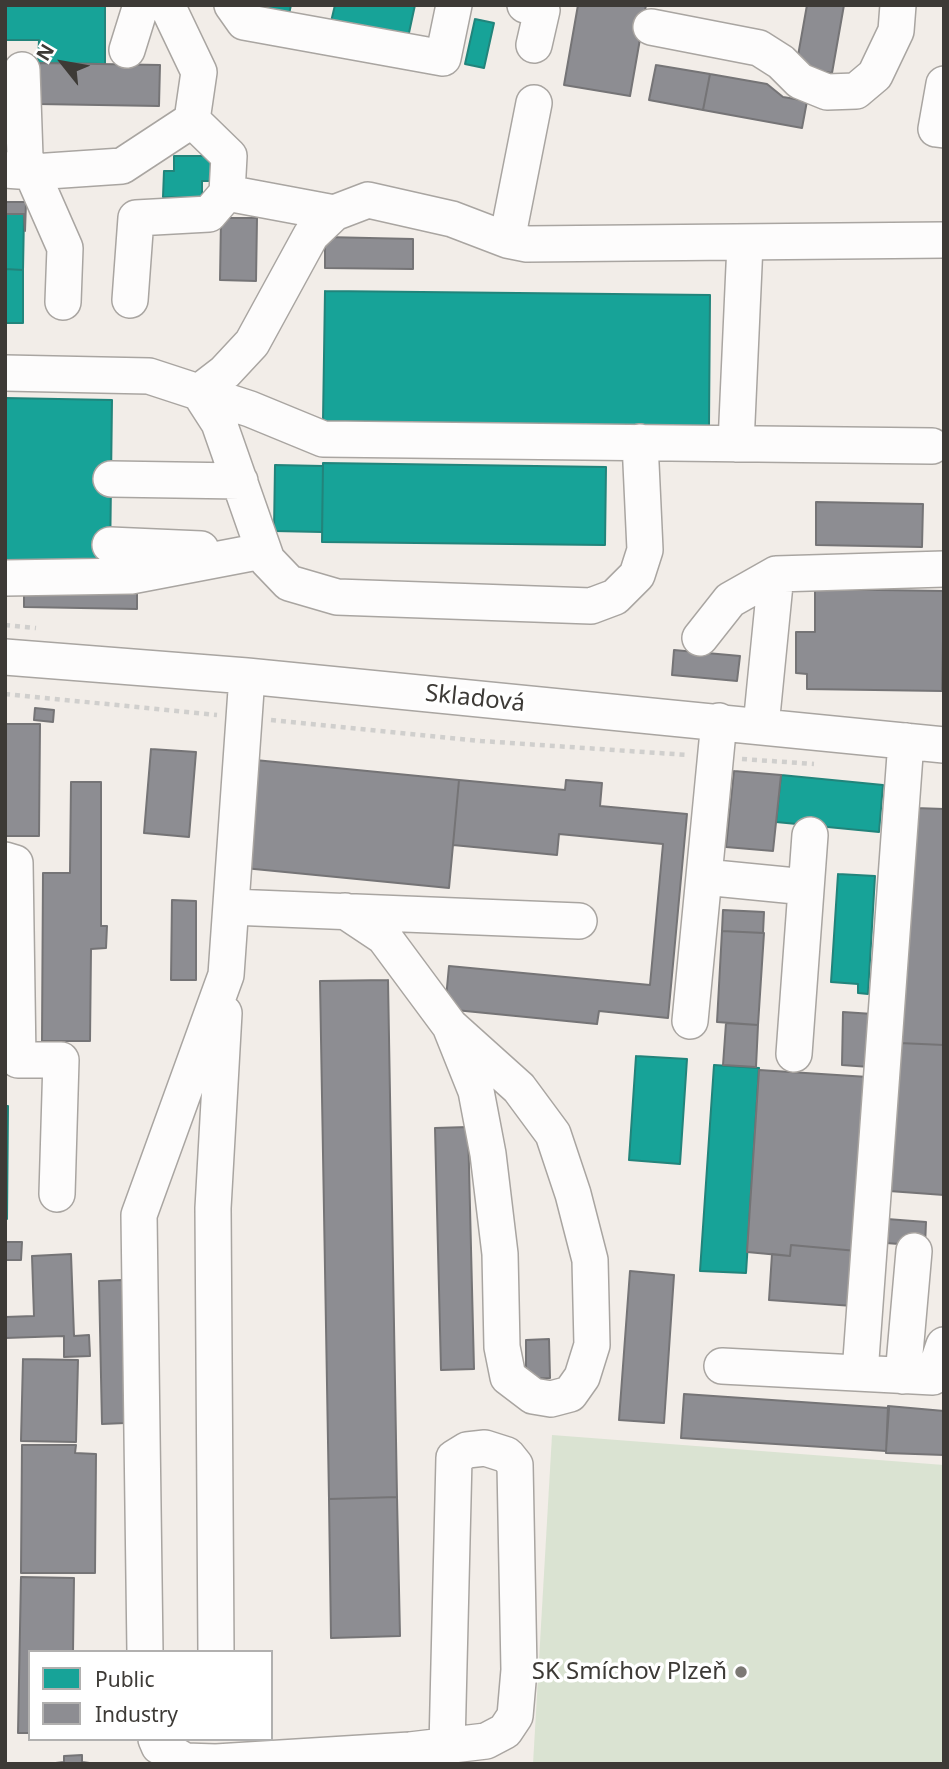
<!DOCTYPE html>
<meta charset="utf-8">
<style>
body{margin:0}
#map{position:relative;width:949px;height:1769px;overflow:hidden;background:#f2ede8;font-family:"Noto Sans",sans-serif}
canvas{display:block}
.frame{position:absolute;inset:0;border:7px solid #3d3a36;pointer-events:none}
.legend{position:absolute;left:28px;top:1650px;width:245px;height:91px;box-sizing:border-box;background:#fff;border:2px solid #b1b0af;margin:0;padding:9px 12px;list-style:none;font-size:21px;color:#3d3a36}
.legend li{display:flex;align-items:center;gap:14px;height:35px}
.legend b{width:35px;border:2px solid #b1b0af}
.north{position:absolute;left:28px;top:28px;width:70px;height:70px;-webkit-text-stroke:5px #fff;paint-order:stroke;rotate:301deg;font-size:19px;font-weight:700;line-height:28px;text-align:center;color:#3d3a36}
.north::after{content:'';display:block;margin:auto;width:24px;height:32px;background:#3d3a36;clip-path:polygon(50% 0,100% 100%,50% 72%,0 100%)}
</style>
<div id="map">
<canvas width="949" height="1769"></canvas>
<div class="frame"></div>
<ul class="legend">
<li><b style="height:19px;background:#17a398"></b>Public</li>
<li><b style="height:19px;background:#8d8d92"></b>Industry</li>
</ul>
<div class="north">N</div>
</div>
<script>
const ctx = document.querySelector('canvas').getContext('2d');
ctx.lineJoin = 'round';
function paint(path, color) {
  ctx.fillStyle = color;
  ctx.fill(path, 'evenodd');
}
function toPath(rows) {
  const path = new Path2D();
  for (const r of rows) {
    path.moveTo(r[0], r[1]);
    for (let i = 2; i < r.length; i += 2) path.lineTo(r[i], r[i + 1]);
  }
  return path;
}
function strokePath(path, color, width, dash) {
  ctx.strokeStyle = color;
  ctx.lineWidth = width;
  ctx.lineCap = dash ? 'butt' : 'round';
  ctx.setLineDash(dash || []);
  ctx.stroke(path);
}
function drawText(font, color, halo, rows, align = 'center') {
  ctx.font = font + ' "Noto Sans",sans-serif';
  ctx.lineWidth = 7;
  ctx.setLineDash([]);
  ctx.textBaseline = 'middle';
  ctx.strokeStyle = halo;
  ctx.fillStyle = color;
  for (const [text, x, y, turn = 0] of rows) {
    ctx.save();
    ctx.translate(x, y);
    ctx.rotate((+turn || 0) * Math.PI / 180);
    ctx.textAlign = isNaN(turn) ? turn : align;
    if (halo) ctx.strokeText(text, 0, 0);
    ctx.fillText(text, 0, 0);
    ctx.restore();
  }
}
paint(toPath([
 [552,1435,944,1465,944,1764,533,1764]
]), '#dae3d2');
const public = toPath([
 [5,5,105,5,105,64,38,63,39,40,5,40,5,5],
 [249,5,291,5,289,14,249,5],
 [335,5,415,5,407,42,330,26,335,5],
 [475,19,494,23,484,68,465,64,475,19],
 [174,156,216,156,216,181,202,181,202,198,163,197,164,171,174,171,174,156],
 [5,214,24,214,23,270,5,269,5,214],
 [5,269,23,270,23,323,5,323,5,269],
 [325,291,710,295,709,426,323,421,325,291],
 [5,398,112,400,110,563,5,562,5,398],
 [323,463,606,467,605,545,322,542,323,463],
 [275,465,323,466,322,532,274,531,275,465],
 [781,775,883,785,879,832,776,822,781,775],
 [838,874,875,876,868,994,858,993,858,984,831,982,838,874],
 [636,1056,687,1059,680,1164,629,1160,636,1056],
 [714,1065,759,1068,746,1273,700,1271,714,1065],
 [5,1106,8,1106,7,1219,5,1219,5,1106]
]);
paint(public, '#17a398');
strokePath(public, '#22847b', 2);
const industry = toPath([
 [578,5,646,5,630,96,564,85,578,5],
 [807,5,844,5,832,73,796,67,807,5],
 [38,63,160,65,159,106,38,104,38,63],
 [656,65,710,74,703,110,649,100,656,65],
 [710,74,767,84,783,97,807,101,802,128,703,110,710,74],
 [5,202,26,202,25,231,24,214,5,214,5,202],
 [221,218,257,218,256,281,220,280,221,218],
 [325,237,413,239,413,269,325,268,325,237],
 [816,502,923,504,922,547,816,545,816,502],
 [24,585,137,587,137,609,24,607,24,585],
 [815,589,944,591,942,691,807,689,807,674,796,673,796,632,815,632,815,589],
 [674,650,740,656,737,681,672,675,674,650],
 [35,708,54,710,53,722,34,720,35,708],
 [5,724,40,724,39,836,5,836,5,724],
 [151,749,196,752,189,837,144,833,151,749],
 [255,760,459,780,449,888,244,868,255,760],
 [734,771,781,775,773,851,726,847,734,771],
 [459,780,565,790,566,780,602,783,600,806,687,814,668,1018,599,1011,597,1024,445,1009,449,966,650,985,663,844,559,834,557,855,453,845,459,780],
 [71,782,101,782,101,926,107,926,106,948,91,949,90,1041,42,1041,43,873,70,873,71,782],
 [915,808,944,809,944,1045,899,1043,915,808],
 [172,900,196,901,196,980,171,980,172,900],
 [723,910,764,912,763,933,722,931,723,910],
 [722,931,764,933,758,1025,717,1022,722,931],
 [388,980,397,1497,329,1499,320,981,388,980],
 [843,1012,873,1014,870,1067,842,1065,843,1012],
 [726,1023,758,1025,756,1067,723,1065,726,1023],
 [899,1043,944,1045,944,1195,889,1191,899,1043],
 [759,1070,868,1077,857,1251,791,1245,790,1256,747,1252,759,1070],
 [468,1127,474,1369,441,1370,435,1128,468,1127],
 [887,1219,926,1222,925,1246,886,1243,887,1219],
 [5,1242,22,1242,21,1260,5,1260,5,1242],
 [791,1245,857,1251,853,1306,769,1300,772,1254,790,1256,791,1245],
 [71,1254,74,1336,89,1335,90,1356,64,1357,64,1336,5,1338,5,1317,34,1316,32,1256,71,1254],
 [630,1271,674,1275,664,1423,619,1420,630,1271],
 [122,1280,125,1423,102,1424,99,1281,122,1280],
 [549,1339,550,1378,526,1379,526,1340,549,1339],
 [23,1359,78,1360,76,1442,21,1441,23,1359],
 [684,1394,889,1408,886,1451,681,1438,684,1394],
 [888,1406,944,1411,944,1455,886,1453,888,1406],
 [22,1445,76,1445,75,1453,96,1454,95,1573,21,1573,22,1445],
 [397,1497,400,1636,331,1638,329,1499,397,1497],
 [21,1577,74,1578,73,1652,30,1652,30,1733,18,1733,21,1577],
 [82,1755,82,1762,97,1764,47,1764,64,1762,64,1756,82,1755]
]);
paint(industry, '#8d8d92');
strokePath(industry, '#757476', 2);
const minor = toPath([
 [232,5,244,22,443,58,454,5],
 [525,5,542,10,534,45],
 [651,27,759,48,781,62,800,81,827,92,856,91,875,75,896,31,898,5],
 [127,50,141,5],
 [22,70,25,157,65,248,63,302],
 [944,84,936,129,944,130],
 [5,170,33,172,122,166,192,120,199,72,167,5],
 [227,193,334,213],
 [507,240,534,103],
 [130,300,136,218,209,214,227,193,229,156,192,120],
 [5,373,149,376,250,409,323,439,932,446],
 [640,442,645,550,637,575,615,597,591,606,337,597,289,583,267,560,219,423,199,392,225,372,252,343,311,235,334,213,368,200,452,219,507,240,527,244,944,240],
 [736,444,745,244],
 [111,479,240,481],
 [110,545,201,549],
 [5,578,131,576,262,551],
 [700,638,730,600,776,574,944,569],
 [5,657,247,676,944,745],
 [761,726,776,574],
 [5,860,15,863,18,1060,61,1060,57,1194],
 [704,877,806,887],
 [231,907,579,921],
 [345,911,384,937,450,1026,476,1091,488,1154,500,1254,502,1347,508,1377,533,1396,551,1399,570,1394,582,1377,592,1345,590,1260,573,1194,553,1134,519,1088,450,1026],
 [690,1021,719,721],
 [794,1054,810,835],
 [722,1366,933,1377,944,1345],
 [860,1373,906,741],
 [903,1376,914,1251],
 [145,1652,139,1215,226,975,247,676],
 [216,1652,213,1208,224,1013],
 [156,1739,159,1746,185,1761,216,1762,410,1750,486,1741,505,1731,515,1716,519,1670,515,1465,507,1455,485,1448,467,1450,454,1458,447,1746]
]);
strokePath(minor, '#a9a5a1', 38);
strokePath(toPath([
 [5,625,36,628],
 [5,694,217,715],
 [271,720,481,741,688,755],
 [742,759,814,764]
]), '#d0cfcd', 4.5, [5, 5]);
strokePath(minor, '#fdfcfc', 35);
for (const [x, y, r, color] of [
 [741,1672,7,"#7c7974"]
]) {
  const dot = new Path2D();
  dot.arc(x, y, r, 0, 2 * Math.PI);
  ctx.fillStyle = color;
  ctx.fill(dot);
  strokePath(dot, '#fff', 2.5);
}
drawText('24px', '#3d3a36', '#fff', [
 ["Skladová",475,699,6]
]);
drawText('24px', '#3d3a36', '#fff', [
 ["SK Smíchov Plzeň",727,1672]
], 'right');
</script>
